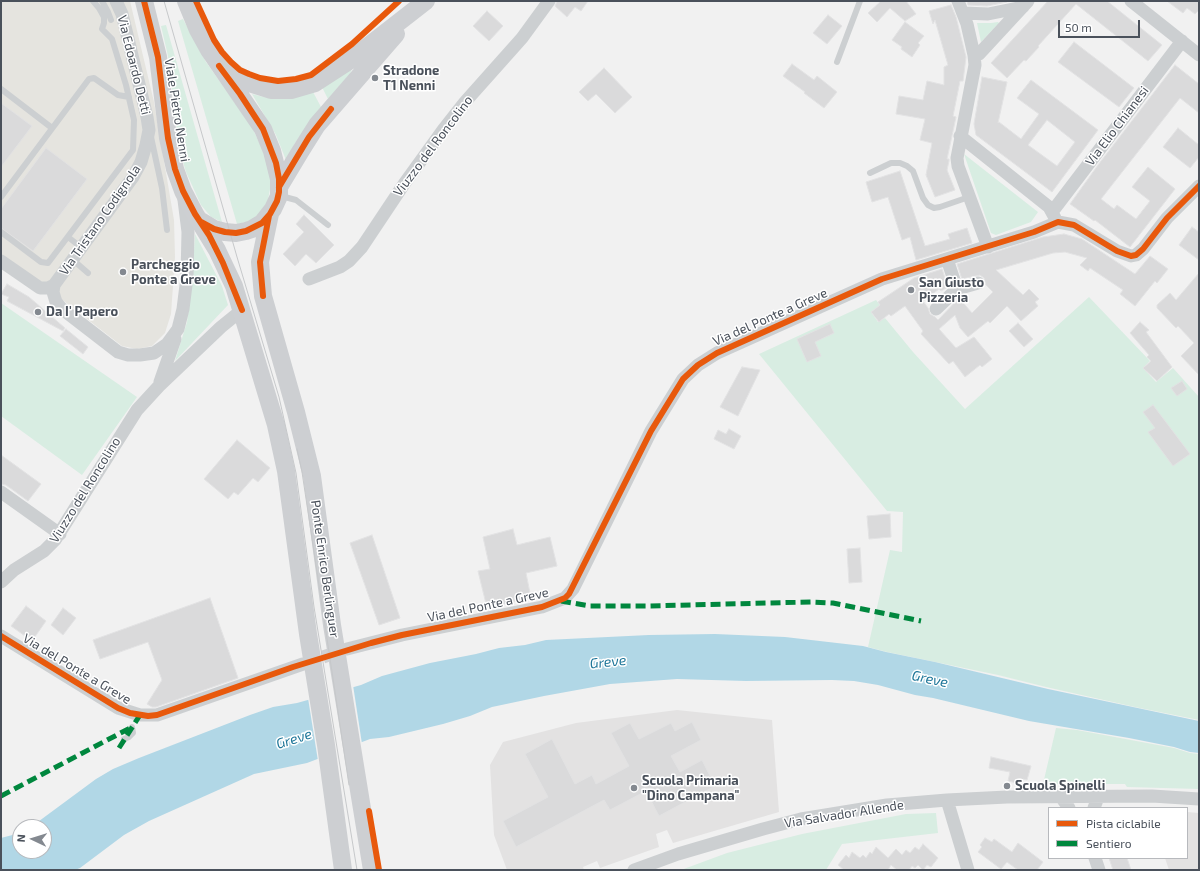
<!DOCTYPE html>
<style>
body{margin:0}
#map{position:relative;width:1200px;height:871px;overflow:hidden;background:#f1f1f1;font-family:"Exo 2",sans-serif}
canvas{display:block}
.frame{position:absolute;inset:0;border:2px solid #4a515b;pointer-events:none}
.legend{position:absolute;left:1048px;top:807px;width:140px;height:52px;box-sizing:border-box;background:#fff;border:1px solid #b7b9bd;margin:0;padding:5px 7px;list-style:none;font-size:12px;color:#4a515b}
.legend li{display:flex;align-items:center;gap:8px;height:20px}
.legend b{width:20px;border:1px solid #b7b9bd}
.north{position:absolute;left:12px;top:819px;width:40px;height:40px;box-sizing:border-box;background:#fff;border:1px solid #b7b9bd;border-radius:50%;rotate:274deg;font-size:11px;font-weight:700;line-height:16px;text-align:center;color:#4a515b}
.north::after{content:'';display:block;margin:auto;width:14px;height:18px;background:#848990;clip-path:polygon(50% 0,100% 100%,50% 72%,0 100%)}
.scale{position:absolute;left:1058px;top:20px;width:82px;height:18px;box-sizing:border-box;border:2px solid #4a515b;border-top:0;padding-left:5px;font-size:12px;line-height:14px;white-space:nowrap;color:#4a515b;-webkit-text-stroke:3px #fff;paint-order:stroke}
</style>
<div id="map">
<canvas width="1200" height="871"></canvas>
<div class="frame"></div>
<ul class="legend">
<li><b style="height:5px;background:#e8590c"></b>Pista ciclabile</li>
<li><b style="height:5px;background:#00873e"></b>Sentiero</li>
</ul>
<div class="north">N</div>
<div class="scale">50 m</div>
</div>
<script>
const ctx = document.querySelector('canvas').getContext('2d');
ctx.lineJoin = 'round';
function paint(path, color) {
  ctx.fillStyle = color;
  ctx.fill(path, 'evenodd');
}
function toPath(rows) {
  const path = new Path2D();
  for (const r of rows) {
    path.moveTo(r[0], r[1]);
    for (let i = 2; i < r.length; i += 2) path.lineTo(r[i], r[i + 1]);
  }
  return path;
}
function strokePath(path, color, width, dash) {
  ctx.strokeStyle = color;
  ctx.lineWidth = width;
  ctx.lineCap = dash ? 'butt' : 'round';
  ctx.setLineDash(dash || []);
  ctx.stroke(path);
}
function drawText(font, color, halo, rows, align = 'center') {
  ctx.font = font + ' "Exo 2",sans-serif';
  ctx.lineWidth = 3;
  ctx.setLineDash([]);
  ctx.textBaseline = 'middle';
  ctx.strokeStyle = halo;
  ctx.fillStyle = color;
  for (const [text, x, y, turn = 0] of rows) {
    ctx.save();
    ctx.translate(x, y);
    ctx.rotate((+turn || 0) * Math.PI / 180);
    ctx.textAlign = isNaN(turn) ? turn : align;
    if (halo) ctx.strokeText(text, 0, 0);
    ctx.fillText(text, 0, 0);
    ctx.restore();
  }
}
paint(toPath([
 [1,1,130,1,154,102,174,220,175,257,171,314,165,333,152,346,137,349,122,346,38,281,1,254]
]), '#e5e4df');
paint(toPath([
 [677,710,772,720,779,812,673,843,667,830,656,834,659,847,600,868,597,861,583,867,584,870,507,870,494,835,490,765,503,742,576,723],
 [1187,812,1199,813,1199,870,1169,870,1165,858,1187,858]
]), '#e3e2e2');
paint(toPath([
 [183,19,206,62,252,127,264,153,270,175,270,189,268,200,263,210,255,218,246,222,237,224,178,21],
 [998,22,999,23,981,42,977,23,991,23],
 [166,25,222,222,211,217,201,205,186,172,179,148,168,56,161,26],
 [352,69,350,74,328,99,322,87],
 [313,92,321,107,295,143,286,160,276,135,252,94,264,97,277,99],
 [964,154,1038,212,1031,222,996,235,991,233],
 [195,234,222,286,228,305,175,361,187,322,192,283],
 [1089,297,1150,361,1143,368,1156,382,1173,368,1199,397,1199,720,1135,707,1046,687,998,675,887,652,868,647,890,550,902,552,903,512,887,511,759,354,876,300,880,305,871,312,878,322,885,318,913,352,965,409],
 [1,303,137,397,82,475,1,416],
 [1056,728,1077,730,1174,748,1190,753,1199,754,1199,789,1127,787,1125,784,1043,784],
 [936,813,938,833,842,844,826,870,681,870,727,853,802,834,906,814]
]), '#d8ede2');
paint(toPath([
 [715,634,785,637,863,646,886,652,935,662,1048,689,1199,721,1199,753,1190,752,1174,747,1129,738,1029,721,933,698,915,695,878,685,854,681,832,680,746,681,677,679,610,684,544,696,492,707,470,716,443,724,389,737,370,739,307,763,254,774,149,821,124,835,80,868,75,870,1,870,1,838,20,833,20,851,44,851,44,827,31,827,96,779,113,769,139,758,250,715,273,707,297,703,361,685,382,676,430,663,476,654,499,648,525,645,546,640,649,635]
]), '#b1d7e6');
paint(toPath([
 [353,685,362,744,318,761,308,698]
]), '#f1f1f1');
const building = toPath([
 [557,1,588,1,581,11,575,7,567,17,555,6,557,1],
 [881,1,906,1,916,14,905,21,890,8,877,22,868,13,881,1],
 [967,1,1007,1,1007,2,987,6,968,5,967,1],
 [1048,1,1107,1,1162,45,1148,61,1076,4,1038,46,1039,47,1026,61,1024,60,1007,78,991,63,1048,1],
 [1167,1,1199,1,1199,10,1195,14,1187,8,1183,13,1167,1],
 [951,5,956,17,966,57,963,81,960,81,953,116,956,117,947,159,949,159,949,161,947,170,955,190,935,197,926,175,932,143,920,140,925,119,896,114,899,96,923,100,927,81,944,85,944,67,948,65,935,20,933,24,929,11,951,5],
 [487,11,503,26,489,41,473,26,487,11],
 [828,15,842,26,827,44,813,33,828,15],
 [905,22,924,36,918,43,920,45,912,57,901,49,902,47,892,40,905,22],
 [1074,42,1134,88,1119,107,1058,62,1074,42],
 [792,64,814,80,817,76,837,92,824,108,804,93,805,92,783,76,792,64],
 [1175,65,1199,84,1199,113,1180,98,1101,199,1114,209,1117,205,1136,219,1150,201,1132,187,1148,167,1175,189,1130,247,1095,220,1094,221,1070,204,1098,165,1175,65],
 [604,68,632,97,615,113,596,94,588,101,579,92,604,68],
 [982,77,1007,82,998,123,999,122,1021,139,1039,114,1017,98,1031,80,1098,130,1052,192,976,135,974,124,982,77],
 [1047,120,1075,142,1057,166,1028,145,1047,120],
 [1,103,32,126,1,167,1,103],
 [1178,128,1199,145,1199,157,1190,168,1163,147,1178,128],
 [46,148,87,179,33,251,1,228,1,209,46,148],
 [900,171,925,246,950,239,948,234,967,228,972,243,916,260,910,237,902,240,888,197,872,202,866,182,900,171],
 [304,215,334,245,316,263,306,254,295,266,283,254,304,232,296,224,304,215],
 [1192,227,1199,232,1199,260,1179,245,1192,227],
 [1064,234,1082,239,1135,274,1150,256,1168,269,1157,283,1155,281,1135,306,1120,294,1123,290,1090,268,1088,271,1080,265,1087,258,1065,252,1053,253,996,270,1023,295,1029,289,1039,299,1035,302,1038,306,1021,321,1007,306,990,323,988,321,968,337,960,328,955,315,939,329,956,348,974,337,992,359,982,367,980,365,965,377,953,361,949,364,921,334,923,331,905,306,891,316,889,314,879,322,871,312,880,305,878,302,914,278,942,269,948,287,941,291,939,289,923,301,928,308,930,314,935,317,938,320,959,298,972,313,993,292,986,285,984,278,980,275,962,279,957,264,1043,237,1064,234],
 [1199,273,1199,375,1181,356,1194,343,1178,326,1176,328,1157,308,1157,305,1170,293,1176,300,1199,273],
 [7,284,29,297,65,328,63,331,7,301,9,297,1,294,7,284],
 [1140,322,1149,330,1146,332,1172,367,1157,381,1143,368,1151,361,1147,357,1149,355,1130,333,1140,322],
 [1018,323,1033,339,1024,347,1009,331,1018,323],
 [830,324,834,333,815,342,821,356,807,362,797,339,830,324],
 [66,329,88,347,83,354,60,336,66,329],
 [742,367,760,370,738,416,720,407,742,367],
 [1182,381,1187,389,1177,396,1171,388,1182,381],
 [1153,405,1190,454,1173,466,1148,432,1155,428,1143,412,1153,405],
 [729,429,741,436,734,449,714,439,718,430,726,434,729,429],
 [237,440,270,468,258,482,253,478,238,495,234,492,228,499,204,479,237,440],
 [1,455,41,484,28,501,6,485,1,484,1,455],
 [890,514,891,537,869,539,867,516,890,514],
 [513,529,517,545,550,537,557,566,526,573,531,598,487,608,478,571,490,569,483,537,513,529],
 [372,535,400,618,379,625,350,543,372,535],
 [860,548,862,582,849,583,847,549,860,548],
 [210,598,238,678,156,707,152,707,147,704,162,680,148,642,100,659,93,640,210,598],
 [26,606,46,621,32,641,11,626,26,606],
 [63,608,76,618,63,635,51,625,63,608],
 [692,722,701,740,671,756,680,772,702,760,715,786,659,816,646,791,610,810,604,800,516,847,503,821,548,797,525,754,552,739,575,784,592,775,596,784,629,766,611,733,630,723,639,739,671,723,675,731,692,722],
 [991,757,1031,766,1027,780,1023,779,1021,784,1008,781,1010,772,989,768,991,757],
 [985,838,992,842,994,839,1012,852,1018,843,1043,862,1037,870,1018,870,1007,862,1001,869,978,852,982,847,980,845,985,838],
 [923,844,938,858,931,867,927,865,923,870,918,865,915,868,912,866,909,870,897,870,891,865,888,870,844,870,838,865,846,855,849,858,852,852,860,858,863,855,866,858,870,852,872,854,876,847,888,858,896,849,902,855,906,850,910,853,915,847,919,850,923,844],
 [1109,858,1127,858,1131,870,1113,870,1109,858]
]);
paint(building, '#dadadb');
strokePath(building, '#e2e2e3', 1);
strokePath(toPath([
 [305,663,344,650]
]), '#d0d1d3', 13, [13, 6]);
strokePath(toPath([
 [102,1,108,12,111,20],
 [837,62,860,1],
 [1,89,52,128],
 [151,137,162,188,167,230],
 [870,173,891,163,900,163,907,166,913,171,923,198,928,205,934,208,940,207,969,197],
 [281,196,296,200,328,225],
 [1,197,89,79,94,78,118,95,129,97],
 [1,232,41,262,48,263,133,150,134,120,126,85,112,39,102,29,104,23,104,17,99,8,93,1],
 [68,237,82,248],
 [73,260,88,273],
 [124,739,129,737,133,733,132,727]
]), '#cccfd1', 6);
strokePath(toPath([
 [116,1,122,14,147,117,149,130,146,145,141,162,133,177,54,285,53,292,56,302,61,308,118,352,128,355,140,355,154,353,167,344,178,329,183,309,187,277,188,232,184,200],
 [958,1,967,24,974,55,975,65,957,158,958,166,988,247],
 [1131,1,1199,55],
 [964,13,988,14,1023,7],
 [974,55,979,54,1028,1],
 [960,136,1049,207,1055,218],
 [1052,212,1182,41],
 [947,259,957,289,978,283],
 [1,261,40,288,48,288,54,285],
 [309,279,340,267,349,261,362,247,404,184,443,130,465,102,522,38,549,1],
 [936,309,957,289],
 [160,382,175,339],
 [1,492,60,534],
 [1,582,14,570,44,551,55,540,137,410,159,386,221,327,242,310],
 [1,636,118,708,140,715,157,715,303,664],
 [347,649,402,635,542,607,565,598,573,589,651,431,683,379,698,365,717,353,882,279,1034,232,1058,222,1074,225,1117,251,1131,256,1136,255,1143,249,1167,218,1199,186],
 [1061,797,1069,808],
 [947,800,968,870],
 [1094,808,1098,797],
 [1095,858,1099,870],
 [634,870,678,854,763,829,801,819,887,805,947,800,1007,797,1152,796,1199,799]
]), '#cccfd1', 13);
strokePath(toPath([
 [144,1,158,57,168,138,175,169,183,191,195,214,217,250,234,286,276,425,286,471,308,634,326,745,343,870],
 [186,1,198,30,209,50,263,129,272,151,279,179,279,196,273,209,262,223,252,229,246,231,236,233,225,232,214,229,199,220],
 [225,70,252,84,271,90,291,90,315,83,349,61,426,1],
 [279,187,300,152,317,125,396,34],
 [270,214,260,262,263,296,296,412,312,476,332,625,372,870]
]), '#cdcfd2', 18);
strokePath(toPath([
 [164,1,237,257,279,397,296,473,314,607,357,870],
 [297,449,302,472,349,785]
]), '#c6c8ca', 1);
strokePath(toPath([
 [561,601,590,606,646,606,811,602,833,603,921,621],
 [119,748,140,715],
 [1,796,132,727]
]), '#00873e', 5, [10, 5]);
strokePath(toPath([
 [144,1,158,57,168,138,175,169,183,191,195,214,209,235,223,263,242,310],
 [196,1,214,40,222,52,231,62,240,70,249,74,260,78,278,81,296,79,311,75,352,44,399,1],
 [279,187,309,137,331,109],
 [201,222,214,229,225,232,236,233,246,231,262,223,270,214,277,201,279,192,279,179,276,163,263,129,240,94,219,66],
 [263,296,260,262,269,216],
 [1,636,118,708,130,713,148,716,157,715,293,667,371,643,402,635,542,607,565,598,569,594,651,431,683,379,698,365,717,353,882,279,1034,232,1058,222,1074,225,1117,251,1131,256,1136,255,1143,249,1167,218,1199,186],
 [369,811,379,870]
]), '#e8590c', 6);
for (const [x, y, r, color] of [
 [375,78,4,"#848990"],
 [123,272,4,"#848990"],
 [911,290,4,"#848990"],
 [38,312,4,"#848990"],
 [1007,786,4,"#848990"],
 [634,788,4,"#848990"]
]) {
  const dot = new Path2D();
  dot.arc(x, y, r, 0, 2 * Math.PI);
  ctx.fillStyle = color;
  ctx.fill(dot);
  strokePath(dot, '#fff', 1.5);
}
drawText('13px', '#4a515b', '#fff', [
 ["Via Edoardo Detti",134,65,76],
 ["Viale Pietro Nenni",177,110,81],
 ["Via Elio Chianesi",1117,126,-53],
 ["Viuzzo del Roncolino",433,146,-53],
 ["Via Tristano Codignola",100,220,-55],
 ["Via del Ponte a Greve",770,317,-24],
 ["Viuzzo del Roncolino",85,490,-58],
 ["Ponte Enrico Berlinguer",325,569,82],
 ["Via del Ponte a Greve",488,605,-12],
 ["Via del Ponte a Greve",77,669,31],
 ["Via Salvador Allende",844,814,-9]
]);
drawText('bold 13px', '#4a515b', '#fff', [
 ["Stradone",383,71],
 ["T1 Nenni",383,86],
 ["Parcheggio",131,265],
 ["Ponte a Greve",131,280],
 ["San Giusto",919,283],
 ["Pizzeria",919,298],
 ["Da I' Papero",46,312],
 ["Scuola Primaria",642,781],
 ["\"Dino Campana\"",642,796],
 ["Scuola Spinelli",1015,786]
], 'left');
drawText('italic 14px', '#1e7699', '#fff', [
 ["Greve",608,662,-6],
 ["Greve",930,679,12],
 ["Greve",294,739,-18]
]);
</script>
